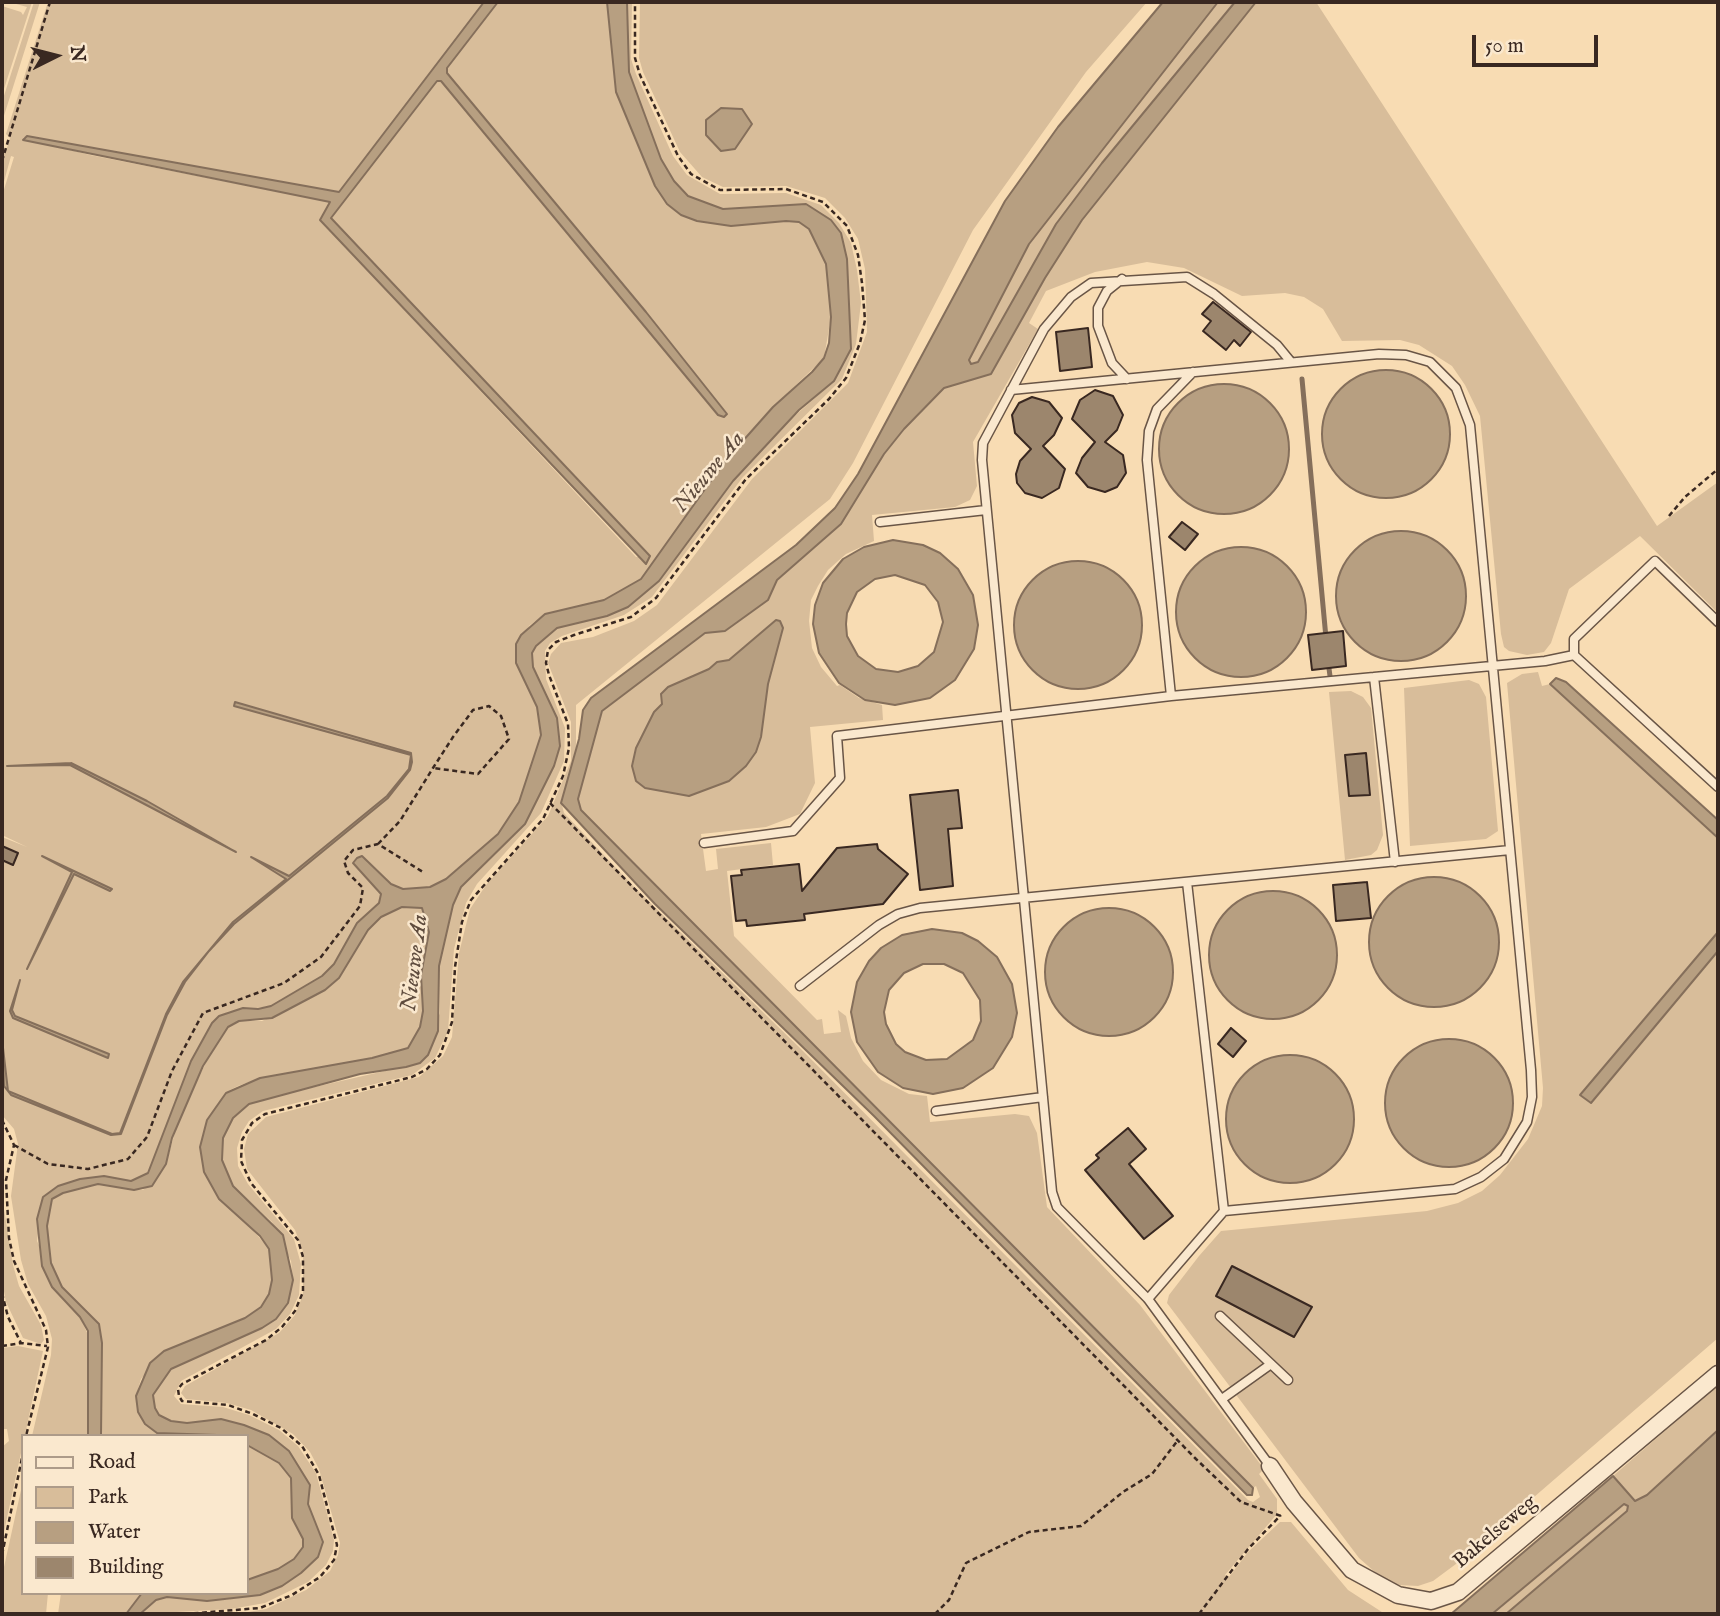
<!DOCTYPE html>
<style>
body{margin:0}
#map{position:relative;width:1720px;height:1616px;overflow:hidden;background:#f8dcb3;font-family:"IM FELL English",serif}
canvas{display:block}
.frame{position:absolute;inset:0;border:4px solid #392821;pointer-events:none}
.legend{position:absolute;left:21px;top:1434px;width:228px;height:161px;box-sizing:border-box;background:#fae8ce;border:2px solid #ad9b89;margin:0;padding:9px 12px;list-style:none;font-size:21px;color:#392821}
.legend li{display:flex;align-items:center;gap:14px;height:35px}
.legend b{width:35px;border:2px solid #ad9b89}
.north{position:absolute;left:21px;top:21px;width:70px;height:70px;-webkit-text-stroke:5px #fae8ce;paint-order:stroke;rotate:84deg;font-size:19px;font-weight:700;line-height:28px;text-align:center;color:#392821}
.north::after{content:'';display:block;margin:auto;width:24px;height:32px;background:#392821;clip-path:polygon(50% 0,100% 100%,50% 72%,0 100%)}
.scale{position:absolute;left:1472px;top:35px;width:126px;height:32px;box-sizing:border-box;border:4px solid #392821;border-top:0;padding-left:9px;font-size:21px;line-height:24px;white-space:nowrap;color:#392821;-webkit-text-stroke:5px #fae8ce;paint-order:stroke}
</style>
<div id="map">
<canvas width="1720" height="1616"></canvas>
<div class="frame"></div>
<ul class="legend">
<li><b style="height:9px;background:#fae8ce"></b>Road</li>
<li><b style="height:19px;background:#d8bd9a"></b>Park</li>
<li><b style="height:19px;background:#b79f81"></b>Water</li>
<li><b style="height:19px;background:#9c866d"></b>Building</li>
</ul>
<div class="north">N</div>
<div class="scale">50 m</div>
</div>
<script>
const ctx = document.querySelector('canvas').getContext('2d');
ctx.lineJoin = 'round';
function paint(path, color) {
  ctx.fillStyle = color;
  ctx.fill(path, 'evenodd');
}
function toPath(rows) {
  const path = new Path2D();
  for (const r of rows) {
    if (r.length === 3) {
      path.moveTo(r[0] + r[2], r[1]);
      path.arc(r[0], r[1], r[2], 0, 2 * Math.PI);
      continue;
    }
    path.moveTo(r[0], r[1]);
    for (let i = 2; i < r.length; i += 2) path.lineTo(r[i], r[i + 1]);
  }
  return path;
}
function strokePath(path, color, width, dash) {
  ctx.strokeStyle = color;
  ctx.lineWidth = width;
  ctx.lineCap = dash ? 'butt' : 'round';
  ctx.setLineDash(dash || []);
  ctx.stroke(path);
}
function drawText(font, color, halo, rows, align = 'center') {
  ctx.font = font + ' "IM FELL English",serif';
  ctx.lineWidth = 5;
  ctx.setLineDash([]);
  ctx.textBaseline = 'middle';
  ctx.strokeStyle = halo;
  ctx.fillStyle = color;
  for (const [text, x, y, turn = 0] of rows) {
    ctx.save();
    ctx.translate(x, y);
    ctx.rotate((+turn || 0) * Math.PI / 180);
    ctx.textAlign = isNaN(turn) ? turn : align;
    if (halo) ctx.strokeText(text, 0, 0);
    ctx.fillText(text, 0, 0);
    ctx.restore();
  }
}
paint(toPath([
 [9,2,32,2,2,95,2,6,21,12,23,15,27,7],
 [34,2,40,2,2,122,2,102],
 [48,2,484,2,339,192,27,136,23,138,90,155,331,202,320,220,636,557,650,555,331,218,437,81,441,81,718,415,726,414,646,312,447,73,447,68,498,2,607,2,616,92,655,186,697,221,731,226,786,221,799,222,809,229,826,264,831,317,824,358,773,407,725,461,641,579,604,600,545,614,530,625,516,644,516,663,537,707,541,735,519,802,498,834,446,879,430,887,403,889,391,884,362,856,353,863,381,894,379,903,357,923,334,964,322,976,271,1006,227,1012,176,1099,148,1173,131,1181,104,1176,43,1197,37,1241,66,1303,80,1317,89,1337,88,1436,32,1436,51,1355,52,1339,46,1316,28,1284,21,1260,11,1196,18,1144,14,1129,2,1115,2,1060,4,1086,11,1095,111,1135,121,1134,167,1015,185,982,209,951,234,924,388,798,410,770,412,762,411,753,234,706,411,755,409,769,387,796,289,876,252,857,286,878,233,922,183,982,166,1014,120,1132,112,1134,8,1091,2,1039,2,837,27,847,2,835,2,196,14,157,11,156,2,189,2,148,7,148,10,138,6,134],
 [71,763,147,801,236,851,70,765,7,766],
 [42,857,112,889,74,874,26,969,72,872],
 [20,980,12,1010,15,1016,108,1054,108,1057,13,1018,10,1011],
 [627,2,632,2,631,59,636,74,673,156,687,175,720,194,786,193,821,205,839,223,851,243,857,270,861,303,856,344,842,379,743,477,652,597,624,615,562,636,550,643,545,651,546,679,565,728,564,761,541,813,477,884,466,903,454,949,448,1031,435,1058,412,1075,263,1111,249,1121,242,1132,237,1148,238,1166,248,1184,294,1239,301,1264,299,1295,290,1314,276,1329,181,1381,174,1396,181,1404,223,1407,249,1415,279,1430,298,1446,316,1473,334,1540,333,1551,326,1565,308,1582,265,1603,231,1609,140,1614,156,1600,167,1597,223,1600,260,1595,282,1586,318,1557,323,1543,308,1504,310,1484,269,1435,221,1419,187,1423,171,1421,159,1415,155,1408,153,1395,171,1369,262,1328,276,1319,288,1303,293,1280,291,1261,272,1222,233,1186,222,1160,223,1138,233,1118,249,1104,275,1096,420,1063,440,1013,439,966,453,905,461,887,525,824,554,766,560,746,560,739,533,667,532,652,536,646,557,628,607,616,628,607,683,549,733,481,771,437,834,381,851,349,847,259,806,204,723,209,688,196,674,181,661,159,629,72],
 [640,2,1147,2,1086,72,973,230,853,463,830,499,576,705,576,748,562,805,564,813,635,888,800,1048,1248,1500,1253,1502,1260,1497,1256,1486,1253,1488,581,810,578,799,597,723,602,711,705,633,725,631,768,600,777,580,841,524,884,454,904,429,944,388,991,374,1045,278,1082,220,1256,2,1316,2,1657,526,1718,482,1718,613,1640,536,1569,589,1551,643,1544,652,1527,655,1509,651,1504,647,1501,634,1480,416,1465,385,1452,366,1419,345,1400,340,1342,341,1323,309,1304,297,1285,293,1242,296,1184,268,1147,262,1095,272,1046,291,1029,323,1038,329,973,442,977,486,970,500,955,507,872,515,874,541,846,554,828,570,818,586,811,600,809,621,812,648,821,667,837,686,840,685,859,698,882,705,883,720,810,727,815,783,800,814,766,827,701,834,706,871,718,869,716,849,771,843,773,865,727,871,734,936,817,1020,822,1019,824,1034,841,1032,838,1010,846,1016,851,1038,863,1061,881,1080,909,1094,927,1096,930,1122,1015,1114,1029,1116,1037,1133,1047,1207,1140,1305,1264,1469,1259,1474,1277,1499,1277,1514,1225,1575,1229,1577,1248,1552,1280,1522,1291,1522,1348,1590,1385,1614,236,1614,266,1609,306,1590,330,1571,338,1555,340,1543,319,1469,310,1452,293,1434,251,1410,227,1403,186,1399,181,1393,185,1386,279,1333,295,1315,303,1295,303,1251,295,1230,247,1169,244,1149,248,1134,266,1117,419,1077,443,1056,452,1037,459,953,470,909,486,885,548,816,571,761,571,722,548,663,551,654,561,643,593,637,634,621,657,605,752,479,848,383,867,332,865,269,858,239,845,218,825,198,786,186,723,187,702,177,680,152,643,72,639,58],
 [1218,2,1235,2,1102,163,1056,224,978,362,971,364,969,360,1029,244],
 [1538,672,1542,686,1550,684,1718,838,1718,932,1580,1095,1591,1102,1718,951,1718,1338,1460,1561,1433,1581,1418,1586,1399,1585,1384,1580,1359,1558,1167,1303,1169,1295,1199,1256,1221,1231,1427,1211,1458,1203,1482,1191,1500,1175,1528,1139,1542,1106,1543,1088,1507,683,1522,674],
 [1469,680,1479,684,1486,697,1498,831,1486,839,1410,846,1404,688],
 [1351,691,1363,697,1371,708,1383,835,1377,850,1371,855,1345,860,1329,692],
 [414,906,422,907,426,913,429,932,425,951,423,1011,420,1027,408,1048,372,1058,260,1078,238,1086,226,1092,200,1147,246,1222,269,1249,272,1280,269,1294,261,1307,245,1318,164,1351,141,1379,136,1396,138,1411,157,1433,163,1436,101,1436,102,1343,99,1324,62,1287,51,1263,47,1226,52,1199,63,1193,98,1184,143,1190,166,1164,179,1118,217,1040,228,1027,238,1021,262,1021,325,990,339,978,368,930,381,917,392,910],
 [2,1197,13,1265,19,1286,41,1325,44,1340,41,1344,23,1338,6,1302,2,1281],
 [18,1346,43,1351,2,1541,2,1447,9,1441,7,1429,2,1429,2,1348],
 [1718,1385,1718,1430,1647,1495,1635,1502,1613,1476],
 [247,1445,279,1463,291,1478,293,1490,291,1503,303,1539,303,1547,294,1559,278,1569,247,1580],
 [23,1481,23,1593,48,1593,46,1614,2,1614,2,1576],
 [1623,1504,1628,1506,1627,1511,1506,1614,1492,1614],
 [61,1593,142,1593,126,1614,58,1614]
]), '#d8bd9a');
const water = toPath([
 [484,2,498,2,447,68,447,73,646,312,727,414,724,417,718,415,441,81,437,81,331,218,650,556,646,564,320,220,330,202,23,140,27,136,339,192,484,2],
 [607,2,627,2,629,72,661,159,674,181,688,196,723,209,806,204,831,220,841,233,847,259,851,349,834,381,799,410,733,481,659,581,628,607,607,616,557,628,536,646,532,653,533,667,557,718,560,746,554,766,525,824,461,887,453,905,439,966,438,1031,428,1055,420,1063,406,1067,360,1074,249,1104,233,1118,223,1138,222,1160,233,1186,283,1235,293,1280,288,1303,276,1319,262,1328,171,1369,153,1395,155,1408,159,1415,171,1421,187,1423,221,1419,244,1425,269,1435,289,1451,310,1485,308,1504,323,1542,318,1557,301,1573,282,1586,260,1595,207,1601,167,1597,156,1600,140,1614,126,1614,142,1593,247,1593,247,1580,278,1569,294,1559,303,1547,303,1539,292,1518,291,1478,279,1463,247,1445,247,1436,157,1433,145,1424,138,1412,136,1396,150,1363,164,1351,245,1318,261,1307,269,1294,272,1280,269,1249,260,1236,219,1199,204,1172,200,1147,207,1120,226,1093,260,1078,372,1058,408,1048,420,1027,423,1011,421,975,429,932,422,908,402,907,381,917,368,930,339,978,325,990,272,1018,239,1021,228,1027,203,1066,172,1138,166,1164,152,1186,134,1190,98,1184,63,1193,52,1199,47,1226,51,1263,62,1287,99,1324,102,1343,101,1436,88,1436,88,1331,80,1317,52,1287,42,1266,37,1219,43,1197,58,1186,80,1179,104,1176,131,1181,148,1173,191,1061,212,1023,219,1016,243,1008,258,1009,271,1006,322,976,334,964,357,923,379,903,381,894,353,863,357,858,362,856,391,884,403,889,430,887,446,879,498,834,519,802,541,735,537,707,516,663,516,644,521,635,545,614,604,600,641,579,725,461,773,407,812,372,824,358,829,343,831,317,826,264,809,229,799,222,786,221,731,226,697,221,681,215,667,204,655,186,616,92,607,2],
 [1163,2,1218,2,1029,244,969,360,971,364,978,362,1056,224,1102,163,1235,2,1256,2,1082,220,1045,278,991,374,944,388,904,429,884,454,841,524,777,580,768,600,725,631,705,633,602,711,578,799,581,810,1253,1488,1252,1495,1247,1495,874,1116,655,904,561,803,579,739,583,710,591,698,796,545,835,508,858,474,1005,201,1058,127,1163,2],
 [721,108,742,109,752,124,735,149,721,151,706,135,706,120,721,108],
 [1386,434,64],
 [1224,449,65],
 [1401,596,65],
 [893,540,923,545,940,553,958,569,973,595,978,625,974,649,955,680,930,698,895,705,865,700,839,683,819,653,813,624,815,605,823,583,843,559,864,547,893,540],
 [895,575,925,585,938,602,943,622,934,652,918,666,898,672,876,669,858,656,847,636,846,624,847,613,857,592,875,579,895,575],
 [1241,612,65],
 [1078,625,64],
 [776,620,780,621,783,628,768,684,761,737,756,752,746,766,729,781,689,796,645,788,636,781,632,766,636,748,654,712,662,704,661,694,668,687,709,669,717,662,729,660,776,620],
 [1556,678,1566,682,1718,820,1718,838,1550,684,1556,678],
 [235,702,411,753,412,762,410,770,388,798,234,924,209,951,185,982,167,1015,121,1134,111,1135,11,1095,4,1086,2,1039,8,1091,112,1134,120,1133,166,1014,183,982,233,922,286,879,251,857,289,876,387,796,409,769,411,755,234,706,235,702],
 [71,763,147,801,236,852,70,765,7,766,71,763],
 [42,856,112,889,110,891,74,874,27,969,72,872,42,856],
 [1434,942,65],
 [1273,955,64],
 [1109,972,64],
 [932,929,962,933,978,941,997,957,1012,984,1017,1013,1012,1037,993,1068,963,1088,933,1094,903,1088,878,1072,857,1042,851,1012,857,982,869,961,881,948,902,935,932,929],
 [923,964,944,964,963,973,980,1000,981,1021,973,1040,947,1059,926,1060,905,1052,896,1044,886,1024,884,1012,889,990,904,973,923,964],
 [1718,932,1718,951,1591,1103,1580,1095,1718,932],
 [20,980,12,1010,15,1016,109,1054,108,1058,13,1018,10,1011,20,980],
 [1449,1103,64],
 [1290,1119,64],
 [1718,1430,1718,1614,1506,1614,1627,1511,1628,1506,1624,1504,1492,1614,1451,1614,1613,1476,1635,1501,1647,1495,1718,1430]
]);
paint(water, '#b79f81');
strokePath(water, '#856f5b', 2);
strokePath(toPath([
 [1302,379,1326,638],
 [1328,661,1330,676]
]), '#856f5b', 5);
const building = toPath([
 [1213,302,1251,332,1240,346,1234,340,1226,350,1203,331,1211,321,1202,314,1213,302],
 [1088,328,1092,367,1060,371,1056,332,1088,328],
 [1095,390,1113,396,1123,415,1117,430,1105,442,1123,455,1126,473,1117,487,1105,492,1088,487,1076,473,1082,458,1095,442,1072,419,1080,400,1095,390],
 [1032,397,1049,402,1062,418,1054,435,1043,446,1065,469,1059,488,1042,498,1025,493,1017,483,1016,474,1020,461,1031,449,1015,433,1012,415,1019,403,1032,397],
 [1182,522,1198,534,1185,550,1169,537,1182,522],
 [1343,631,1346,666,1312,670,1308,635,1343,631],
 [1366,753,1370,795,1349,796,1345,755,1366,753],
 [958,790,962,828,948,829,953,886,920,890,910,795,958,790],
 [877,844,878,849,908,874,883,904,804,914,805,920,747,926,746,920,736,921,731,876,742,875,741,870,799,864,802,891,837,848,877,844],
 [2,846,18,853,13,865,2,860,2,846],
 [1367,882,1371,918,1336,921,1333,885,1367,882],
 [1231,1028,1246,1041,1233,1057,1218,1044,1231,1028],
 [1128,1128,1146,1149,1129,1164,1173,1216,1144,1239,1085,1170,1099,1158,1096,1155,1128,1128],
 [1232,1266,1312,1307,1294,1337,1216,1296,1232,1266]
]);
paint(building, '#9c866d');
strokePath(building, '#392821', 2);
const lane = toPath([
 [1122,279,1107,291,1098,308,1098,326,1112,363,1127,379],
 [1011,390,1379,354,1406,355,1430,362,1456,388,1470,425,1531,1070,1532,1097,1527,1122,1504,1159,1481,1177,1455,1189,1224,1211,1148,1299],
 [880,522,986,510],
 [1718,622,1655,561,1574,639,1574,655,1718,787],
 [1374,677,1395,862],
 [1171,696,1147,460,1149,431,1157,409,1193,372],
 [704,843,793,831,840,778,837,736,1171,696,1545,661,1574,655],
 [1187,882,1224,1211],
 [800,986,879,925,898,914,920,908,1510,850],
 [936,1111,1043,1097],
 [1220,1316,1288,1380],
 [1222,1399,1271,1364],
 [1270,1466,1148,1299,1057,1207,1052,1192,982,460,983,443,1044,329,1071,297,1091,283,1187,277,1214,294,1277,345,1291,362]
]);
const street = toPath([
 [1270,1466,1294,1502,1352,1570,1398,1595,1431,1601,1458,1592,1718,1374]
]);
strokePath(lane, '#695546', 11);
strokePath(street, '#695546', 19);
strokePath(toPath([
 [2,161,50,2],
 [1669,516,1685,497,1718,469],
 [550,803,1196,1459,1241,1502,1281,1516],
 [378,844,400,821,433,768,453,737,473,710,489,706,501,716,509,739,478,774,433,768],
 [2,1120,14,1145,6,1180,9,1238,14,1261,46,1330,48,1347,26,1436],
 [14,1145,48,1164,88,1169,128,1159,147,1137,172,1071,203,1013,284,983,321,957,360,906,363,888,348,873,344,861,353,850,378,844,423,872],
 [2,1293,8,1317,21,1343],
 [2,1346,21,1343,47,1346],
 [2,1555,23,1453],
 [185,1614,260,1608,292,1595,320,1577,334,1560,337,1545,319,1475,302,1446,281,1428,253,1414,228,1405,182,1401,179,1396,178,1389,182,1384,266,1340,282,1327,295,1311,303,1292,303,1257,298,1240,251,1183,241,1161,242,1140,252,1123,265,1114,412,1077,427,1069,440,1055,452,1022,455,967,462,922,471,900,543,819,563,776,569,748,568,724,549,675,546,663,548,650,556,642,574,635,631,617,656,598,746,479,829,399,846,378,860,343,865,320,862,283,858,255,847,226,823,202,786,189,720,190,691,174,678,156,640,75,635,58,635,2],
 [935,1614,949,1600,966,1563,1029,1532,1081,1526,1123,1492,1152,1474,1178,1440],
 [1199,1614,1248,1549,1281,1515]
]), '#392821', 2.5, [5, 3.5]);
strokePath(lane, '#fae8ce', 8);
strokePath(street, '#fae8ce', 16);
drawText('21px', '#392821', '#fae8ce', [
 ["Bakelseweg",1496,1533,-40]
]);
drawText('italic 23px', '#5f4c3e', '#fae8ce', [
 ["Nieuwe Aa",710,473,-50],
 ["Nieuwe Aa",416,963,-83]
]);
</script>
